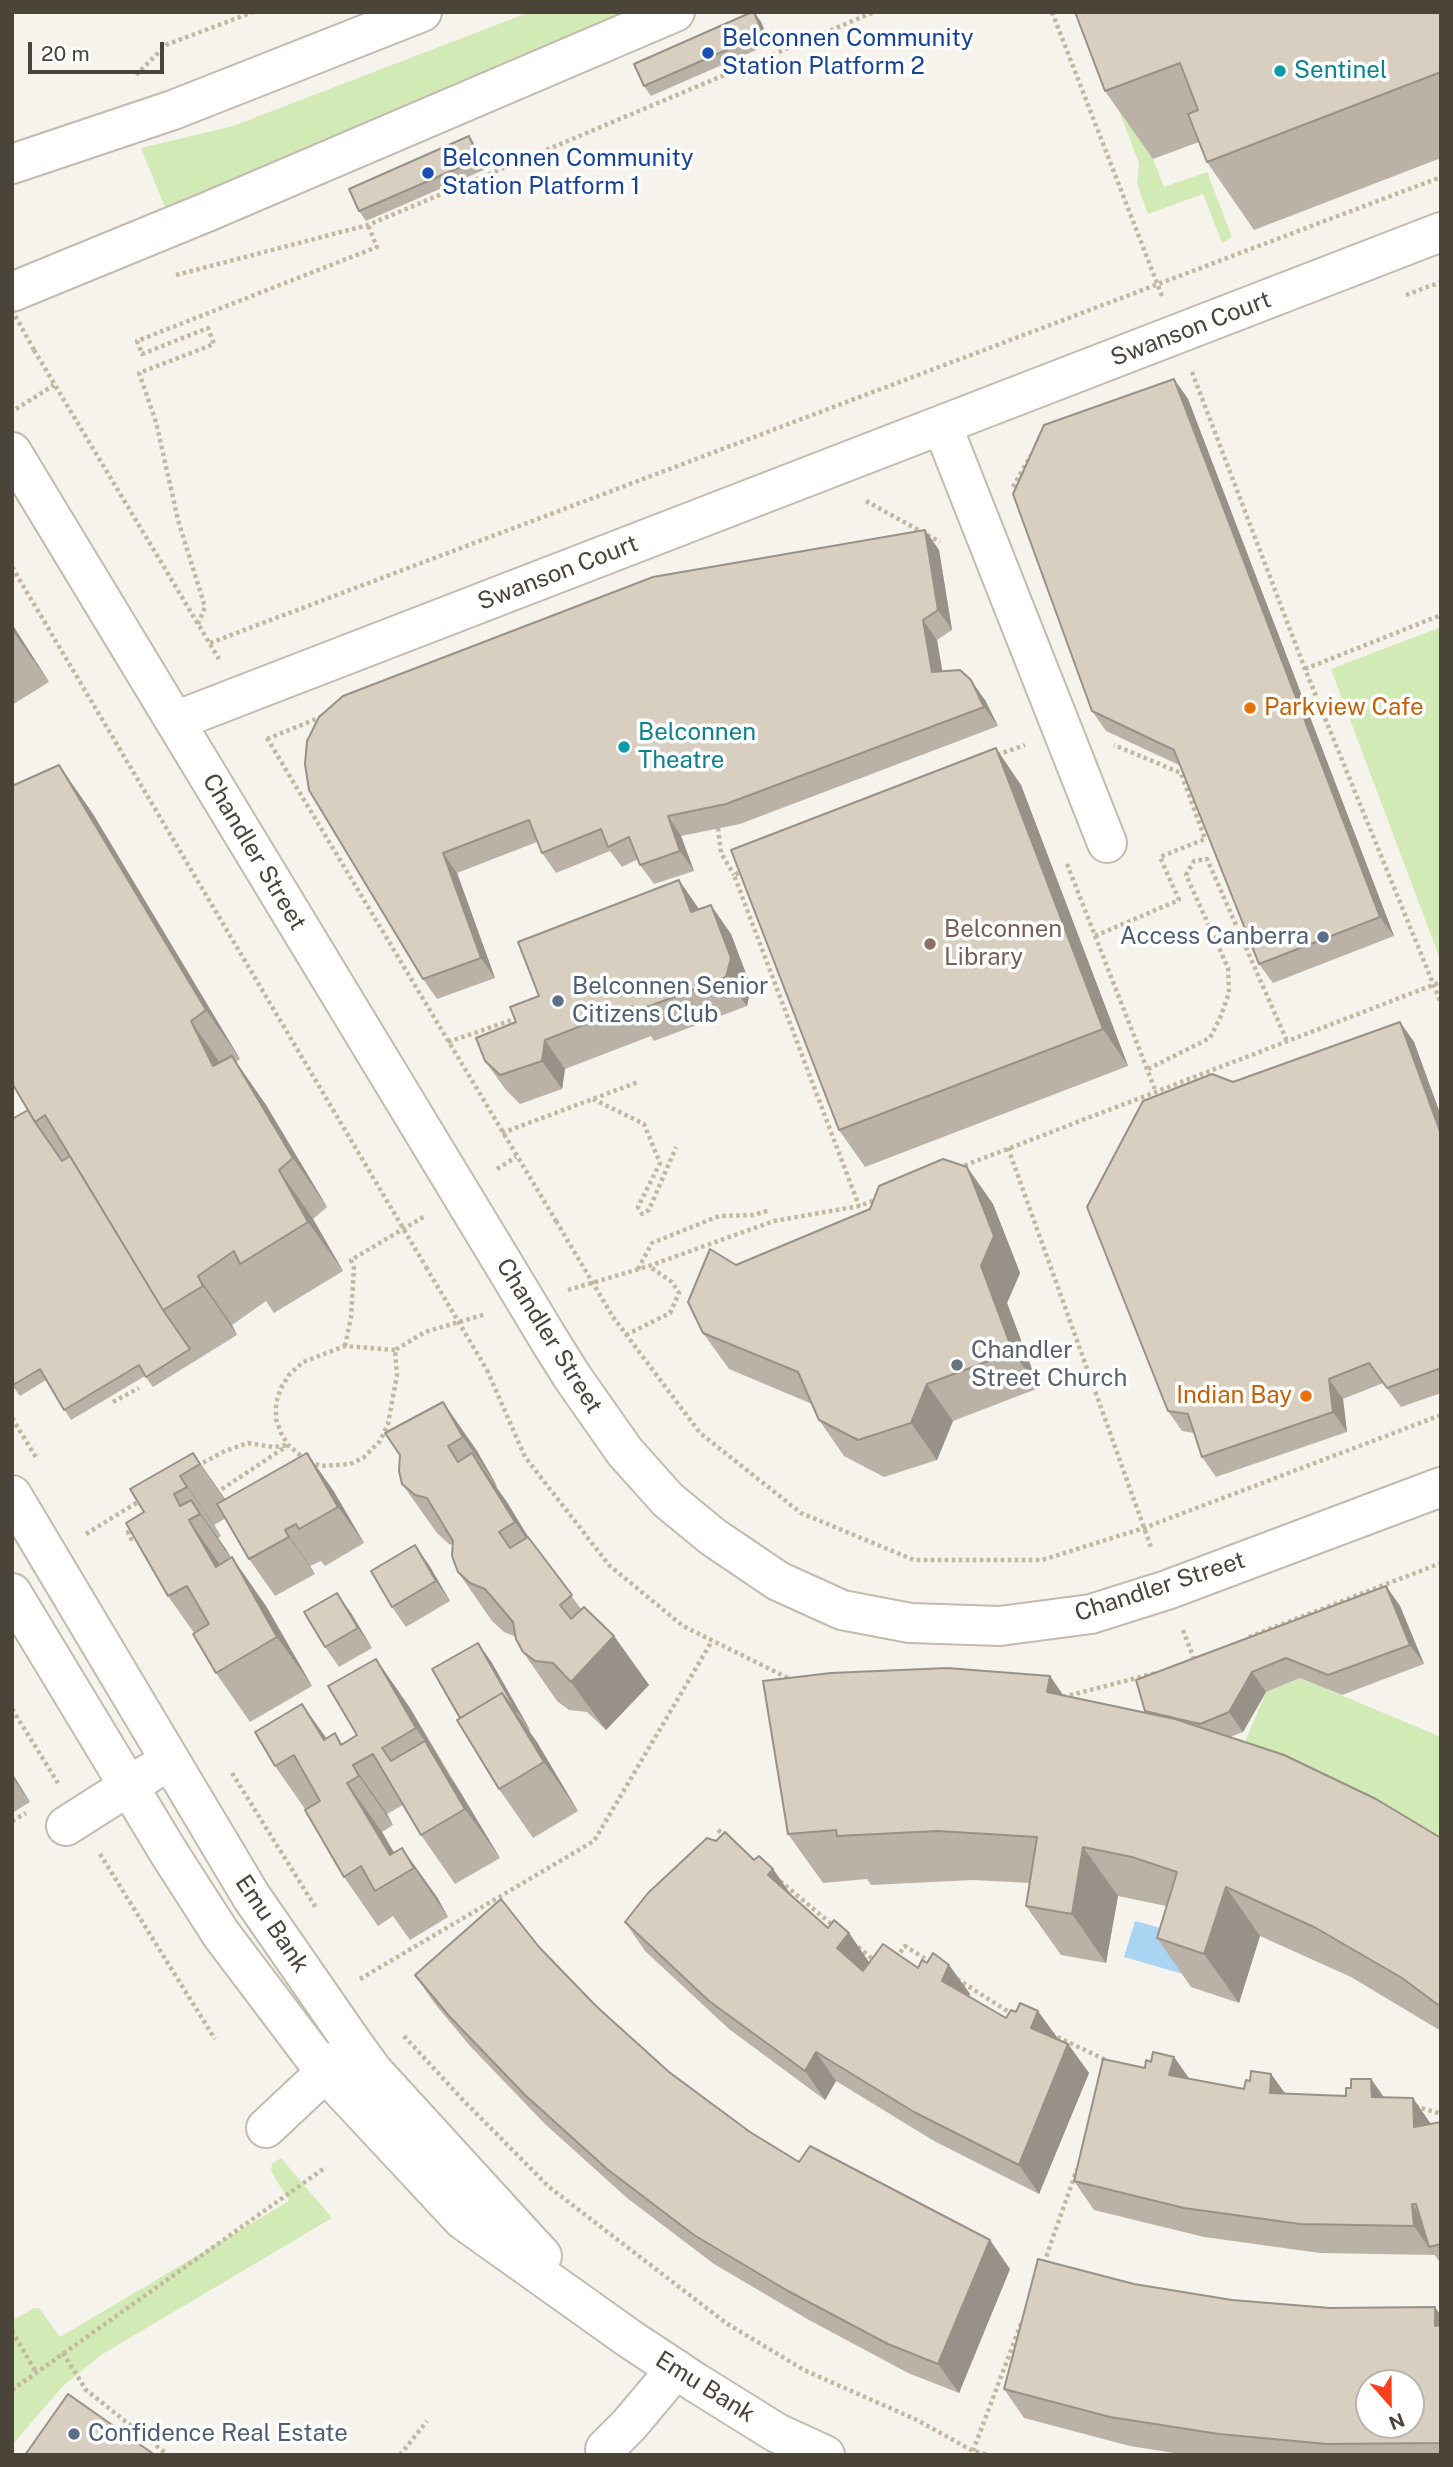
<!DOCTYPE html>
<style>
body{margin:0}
#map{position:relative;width:1453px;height:2467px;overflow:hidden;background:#f6f3ec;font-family:"Public Sans",sans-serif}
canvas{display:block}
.frame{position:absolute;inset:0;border:14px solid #4b4439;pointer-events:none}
.north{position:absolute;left:1355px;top:2369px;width:70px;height:70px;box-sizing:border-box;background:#fff;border:2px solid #b7b4b0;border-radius:50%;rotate:159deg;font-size:19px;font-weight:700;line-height:28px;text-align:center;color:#4b4439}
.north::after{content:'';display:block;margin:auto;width:24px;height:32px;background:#fc3f1d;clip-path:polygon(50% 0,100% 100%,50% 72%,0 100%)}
.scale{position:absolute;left:28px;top:42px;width:136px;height:32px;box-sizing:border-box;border:4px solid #4b4439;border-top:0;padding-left:9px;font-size:21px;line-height:24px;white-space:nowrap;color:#4b4439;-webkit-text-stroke:5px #fff;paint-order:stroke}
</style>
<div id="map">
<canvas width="1453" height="2467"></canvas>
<div class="frame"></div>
<div class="north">N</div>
<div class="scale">20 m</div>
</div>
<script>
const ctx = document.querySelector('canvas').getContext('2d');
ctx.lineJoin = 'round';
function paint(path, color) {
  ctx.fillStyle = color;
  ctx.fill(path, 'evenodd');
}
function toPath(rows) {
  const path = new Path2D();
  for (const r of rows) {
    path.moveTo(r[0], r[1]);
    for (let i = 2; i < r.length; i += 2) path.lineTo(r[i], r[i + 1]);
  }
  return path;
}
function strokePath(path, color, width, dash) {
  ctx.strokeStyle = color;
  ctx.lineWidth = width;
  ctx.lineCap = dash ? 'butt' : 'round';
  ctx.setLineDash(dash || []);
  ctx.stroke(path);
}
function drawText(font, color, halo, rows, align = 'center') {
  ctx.font = font + ' "Public Sans",sans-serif';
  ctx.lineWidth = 7;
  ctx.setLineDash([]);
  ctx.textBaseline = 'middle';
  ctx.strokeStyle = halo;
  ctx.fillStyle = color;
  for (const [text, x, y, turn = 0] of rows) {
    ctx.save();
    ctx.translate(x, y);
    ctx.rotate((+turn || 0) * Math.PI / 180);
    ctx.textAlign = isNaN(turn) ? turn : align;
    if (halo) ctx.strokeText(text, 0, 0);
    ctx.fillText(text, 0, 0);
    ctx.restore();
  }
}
paint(toPath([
 [530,12,627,12,168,215,141,148,233,126],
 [1082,12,1096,12,1164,187,1207,172,1232,237,1222,243,1203,194,1148,214,1137,184,1139,164],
 [1441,627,1441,962,1331,669],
 [1300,1678,1441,1737,1441,1851,1236,1763,1266,1692],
 [281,2158,332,2218,101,2355,62,2387,12,2445,12,2321,34,2308,39,2308,60,2337,289,2201,271,2171,272,2164]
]), '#d2eab5');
paint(toPath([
 [1135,1921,1194,1937,1183,1974,1124,1957]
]), '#a9d4f2');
const minor = toPath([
 [12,164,173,110,422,12],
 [12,292,207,212,675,12],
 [942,425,1107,843],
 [12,452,492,1245],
 [175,721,1441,232],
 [551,1343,573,1378,625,1452,668,1500,713,1537,778,1581,842,1610,910,1623,1000,1626,1091,1614,1167,1590,1441,1487],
 [12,1495,251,1896,354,2045,373,2071,542,2256],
 [12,1593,169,1853,221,1934,326,2073,463,2220,630,2339,695,2382,777,2433,825,2455],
 [66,1826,151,1772],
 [266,2128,345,2054],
 [605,2449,629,2425,676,2369]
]);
strokePath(minor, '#c2bbae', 42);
strokePath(toPath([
 [1052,12,1162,296],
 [136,75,166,45,253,12],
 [176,275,368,225,874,12],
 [1406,295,1441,282],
 [34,350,219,659],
 [1192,372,1305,669,1441,1003],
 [16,409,54,385],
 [1013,487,1031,455],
 [866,501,940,542],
 [12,567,426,1267],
 [198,624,205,607,178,520,156,422,139,373,214,344,208,328,142,354,137,341,377,247,368,225],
 [210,643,1441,177],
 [1305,669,1441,615],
 [267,738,556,1221],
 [267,739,321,717],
 [997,755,1025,745],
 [718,828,721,853,734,875],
 [1067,864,1156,1092],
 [745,870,734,875,859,1206],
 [1095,936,1179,900,1160,857,1205,839,1181,773,1114,745],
 [448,1042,518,1018],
 [1148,1069,1210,1038,1220,1018,1229,993,1228,968,1186,875,1194,861,1207,859,1287,1041],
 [593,1099,644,1124,660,1163,638,1207,642,1214,649,1210,676,1147],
 [502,1133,638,1082],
 [1008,1148,1152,1550],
 [958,1168,1441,982],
 [497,1169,516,1157],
 [638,1269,652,1243,719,1216,753,1215,770,1210],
 [568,1290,649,1266,774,1221,859,1206,878,1199],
 [613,1317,700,1433,801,1513,914,1560,1042,1560,1144,1528,1441,1415],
 [626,1335,670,1313,679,1293,672,1282,650,1267],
 [345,1346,351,1317,354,1268,351,1260,425,1216],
 [395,1350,345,1346,303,1362,289,1375,281,1388,276,1403,276,1419,281,1433,288,1445,307,1461,321,1466,350,1464,363,1458,380,1441,388,1424,397,1375,395,1350,425,1332,486,1314],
 [487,1370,525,1457,609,1565,683,1626,790,1679],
 [113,1402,139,1388],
 [12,1418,37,1459],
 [197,1466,225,1451,248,1443,273,1447,288,1445],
 [216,1493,287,1446],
 [135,1528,128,1532,131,1539,139,1539],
 [86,1534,141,1500],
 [1183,1630,1194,1659],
 [1249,1637,1441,1563],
 [1063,1697,1156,1673],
 [12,1709,58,1783],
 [232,1773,316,1908],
 [12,1821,26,1813],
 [718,1830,728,1838],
 [100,1854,215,2039],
 [780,1881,835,1927],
 [858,1947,875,1961],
 [896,1958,905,1946,932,1963],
 [360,1979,594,1841,712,1641],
 [957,1979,1012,2014],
 [1051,2034,1106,2060],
 [404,2036,462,2099,549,2187,726,2323,804,2370,917,2420,973,2451,989,2455],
 [1415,2106,1441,2114],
 [1044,2263,1077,2169],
 [12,2331,36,2372],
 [63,2353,86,2390,168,2455],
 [12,2390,326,2167],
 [973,2451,1022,2321],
 [400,2455,427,2421]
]), '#c4b79f', 4.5, [3.5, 3.5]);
strokePath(minor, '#fff', 38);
const minorBridge = toPath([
 [492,1245,551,1343]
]);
strokePath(minorBridge, '#c2bbae', 42, []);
strokePath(toPath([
 [12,310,34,350],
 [556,1221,613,1317],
 [426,1267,487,1370]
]), '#c4b79f', 4.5, [3.5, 3.5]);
strokePath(minorBridge, '#fff', 38);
paint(toPath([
 [754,12,761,22,770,44,651,96,644,86],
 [1075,12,1441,12,1441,158,1254,230,1207,162,1199,142,1153,159,1105,91],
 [476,147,486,169,366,221,359,211],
 [1174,379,1188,399,1394,936,1273,983,1259,964,1181,766,1106,731,1092,711],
 [925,530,939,550,952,630,937,640,942,672,985,700,998,726,740,824,681,836,694,871,654,884,640,865,638,859,622,867,610,851,556,873,542,853,537,842,457,873,495,978,437,999,423,979,309,790],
 [12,624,49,682,12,705],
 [59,765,93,814,240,1059,236,1062,266,1105,327,1207,313,1219,343,1271,274,1313,266,1301,232,1325,237,1335,153,1387,145,1376,71,1420,46,1380,20,1396,12,1385,28,1110],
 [1021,785,1128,1066,865,1167,839,1130],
 [699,909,731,934,751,987,747,1006,654,1041,651,1036,565,1069,562,1089,520,1104,506,1090,485,1061,539,996],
 [1400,1022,1414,1042,1441,1116,1441,1393,1401,1407,1383,1383,1343,1399,1347,1432,1216,1477,1202,1457,1194,1433,1182,1431,1168,1411,1233,1082],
 [967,1167,993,1204,1020,1273,1007,1303,1039,1388,953,1421,937,1460,884,1477,844,1456,819,1420,812,1404,729,1369,703,1333,736,1265],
 [443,1402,477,1451,497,1486,496,1487,529,1538,581,1609,614,1636,649,1685,606,1730,587,1712,569,1710,557,1701,523,1652,516,1637,504,1632,492,1621,458,1572,453,1545,449,1544,437,1533,402,1484],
 [193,1453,225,1499,333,1490,364,1543,325,1566,321,1561,310,1566,315,1574,275,1596,249,1559,226,1518,214,1525,221,1536,218,1538,231,1558,266,1606,312,1686,250,1722,216,1673,194,1633,168,1596,144,1512],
 [429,1565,450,1601,406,1627,392,1607],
 [1386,1586,1400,1606,1424,1664,1342,1695,1300,1678,1266,1692,1243,1732,1230,1737,1441,1838,1441,2031,1351,1977,1260,1936,1239,2003,1191,1987,1157,1938,1167,1906,1166,1906,1118,1896,1106,1963,1061,1955,1026,1906,1030,1883,973,1880,871,1885,867,1879,823,1883,788,1834,1050,1676,1063,1696,1147,1713,1145,1711],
 [351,1613,372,1648,339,1667,325,1647],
 [478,1643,492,1663,530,1730,529,1731,578,1811,533,1838,499,1789,460,1718],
 [376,1659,410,1708,500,1858,455,1884,421,1835,403,1805,387,1814,393,1825,382,1832,394,1853,402,1848,437,1897,448,1917,410,1940,393,1916,378,1926,344,1877,305,1809,275,1766,335,1733,342,1744,357,1735],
 [12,1773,30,1802,12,1813],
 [754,1860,773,1869,792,1896,828,1928,849,1933,869,1962,918,1968,927,1963,949,1965,970,1994,969,1996,1006,2018,1068,2044,1089,2073,1039,2194,934,2141,836,2081,825,2100,729,2029,645,1951,625,1922],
 [539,1947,596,2006,669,2072,750,2132,799,2162,1010,2269,959,2393,908,2373,809,2320,714,2264,627,2198,545,2124,470,2046,435,2004,415,1975],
 [1174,2057,1189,2078,1244,2089,1250,2081,1271,2074,1285,2093,1346,2096,1351,2088,1371,2079,1384,2097,1431,2124,1441,2122,1441,2264,1434,2254,1434,2255,1320,2253,1204,2237,1094,2210,1074,2181,1145,2068],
 [1134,2284,1232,2300,1330,2308,1435,2307,1441,2316,1441,2455,1186,2455,1130,2446,1024,2418,1004,2389]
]), '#bab2a6');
paint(toPath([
 [754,12,761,22,770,44,763,34],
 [469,136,476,147,486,169,479,159],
 [1174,379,1188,399,1394,936,1380,917],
 [925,530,939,550,952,630,938,610],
 [923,620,937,640,946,692,932,672],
 [12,624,49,682,12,630],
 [971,680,985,700,998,726,984,707],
 [996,748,1021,785,1128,1066,1103,1029],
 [59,765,93,814,240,1059,206,1010],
 [668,816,681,836,694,871,680,851],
 [443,853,457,873,495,978,481,958],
 [679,880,699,909,711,941,691,912],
 [711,905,731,934,751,987,747,1006,726,977],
 [191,1021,225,1070,213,1066],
 [1400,1022,1414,1042,1441,1116,1441,1134],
 [545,1040,565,1069,562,1089,542,1061],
 [232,1056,266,1105,327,1207,293,1158],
 [967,1167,993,1204,1020,1273,1007,1303,1039,1388,1013,1352,981,1266],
 [279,1170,313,1219,343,1271,308,1222],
 [198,1276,232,1325,237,1335,203,1286],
 [1329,1379,1343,1399,1347,1432,1333,1412],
 [927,1384,953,1421,937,1460,911,1423],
 [443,1402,477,1451,497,1486,463,1437],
 [193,1453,227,1502,234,1513,200,1464],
 [307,1453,333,1490,364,1543,338,1507],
 [472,1453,507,1502,549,1571,515,1522],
 [180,1476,214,1525,221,1536,187,1487],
 [191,1500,226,1549,234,1563,200,1514],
 [189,1520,223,1569,216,1567],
 [285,1530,310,1566,315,1574,289,1537],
 [415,1545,429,1565,450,1601,436,1581],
 [232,1557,266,1606,312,1686,277,1637],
 [1386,1586,1400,1606,1424,1664,1410,1645],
 [337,1593,351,1613,372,1648,358,1628],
 [614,1636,649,1685,606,1730,571,1682],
 [478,1643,492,1663,530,1730,516,1710],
 [376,1659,410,1708,450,1777,416,1728],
 [1252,1672,1266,1692,1243,1732,1229,1712],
 [1050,1676,1084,1725,1047,1692],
 [502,1693,537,1742,578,1811,544,1762],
 [302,1704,337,1753,324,1740],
 [425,1741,459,1790,500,1858,465,1809],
 [353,1765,387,1814,393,1825,359,1776],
 [12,1773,30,1802,12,1777],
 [347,1783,382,1832,406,1873,390,1855],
 [1083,1847,1118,1896,1106,1963,1072,1914],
 [402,1848,437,1897,448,1917,414,1868],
 [773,1869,793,1898,768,1875],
 [1226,1887,1260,1936,1239,2003,1204,1954],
 [849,1933,869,1962,857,1977,837,1948],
 [949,1965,970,1994,962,2010,942,1981],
 [1038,2011,1059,2040,1031,2028],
 [1068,2044,1089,2073,1039,2194,1019,2165],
 [816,2052,836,2081,825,2100,805,2071],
 [1174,2057,1194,2086,1169,2075],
 [1271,2074,1291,2102,1270,2093],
 [1371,2079,1391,2108,1372,2097],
 [1413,2098,1433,2127,1414,2127],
 [1412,2204,1432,2233,1429,2247,1434,2255,1414,2226],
 [990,2240,1010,2269,959,2393,938,2364],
 [1435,2307,1441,2316,1441,2335,1435,2326]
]), '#979187');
const building = toPath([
 [752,12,754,12,763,34,644,86,634,64,752,12],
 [1075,12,1441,12,1441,72,1207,162,1188,114,1198,110,1180,63,1105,91,1075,12],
 [469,136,479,159,359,211,349,189,469,136],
 [1174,379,1380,917,1259,964,1174,750,1092,711,1013,494,1044,425,1174,379],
 [925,530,938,610,923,620,932,672,960,670,971,680,984,707,726,804,668,816,680,851,640,865,629,837,608,847,601,829,542,853,529,820,443,853,481,958,423,979,309,790,305,764,307,741,319,717,343,696,653,577,925,530],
 [996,748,1103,1029,839,1130,731,850,996,748],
 [59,765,206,1010,191,1021,213,1066,232,1056,293,1158,279,1170,308,1222,240,1264,234,1251,198,1276,203,1286,163,1310,45,1115,35,1122,12,1083,12,786,59,765],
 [679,880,691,912,711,905,731,958,726,977,634,1012,632,1006,545,1040,542,1061,500,1075,485,1061,476,1038,516,1022,510,1007,539,996,518,942,679,880],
 [1400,1022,1441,1134,1441,1368,1387,1388,1369,1363,1329,1379,1333,1412,1202,1457,1188,1414,1168,1411,1087,1207,1143,1101,1212,1074,1233,1082,1400,1022],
 [28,1110,35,1122,62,1161,70,1156,163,1310,190,1349,146,1377,139,1365,64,1410,40,1369,13,1385,12,1385,12,1119,28,1110],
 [943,1159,967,1167,994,1236,981,1266,1013,1352,927,1384,911,1423,858,1440,819,1420,798,1372,703,1333,688,1302,710,1249,736,1265,870,1209,879,1186,943,1159],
 [443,1402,463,1437,448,1446,458,1462,472,1453,515,1522,499,1532,510,1548,528,1537,572,1595,560,1605,571,1619,584,1607,614,1636,571,1682,553,1663,535,1661,523,1652,516,1639,513,1622,485,1589,470,1583,458,1572,452,1556,453,1541,427,1498,415,1495,402,1484,399,1471,400,1455,385,1433,443,1402],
 [193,1453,200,1464,180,1476,187,1487,174,1494,180,1506,191,1500,200,1514,189,1520,216,1567,232,1557,277,1637,216,1673,193,1634,209,1624,187,1586,168,1596,126,1523,144,1512,130,1489,193,1453],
 [307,1453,338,1507,299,1529,296,1524,285,1530,289,1537,249,1559,217,1504,307,1453],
 [415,1545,436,1581,392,1607,371,1571,415,1545],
 [1386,1586,1410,1645,1328,1675,1286,1658,1252,1672,1229,1712,1200,1724,1145,1711,1136,1680,1386,1586],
 [337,1593,358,1628,325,1647,304,1612,337,1593],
 [478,1643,516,1710,515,1711,502,1693,460,1718,432,1669,478,1643],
 [376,1659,416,1728,382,1748,391,1761,425,1741,465,1809,421,1835,373,1754,353,1765,359,1776,347,1783,390,1855,402,1848,414,1868,375,1891,361,1866,344,1877,305,1810,320,1801,294,1755,275,1766,255,1732,302,1704,324,1740,335,1733,341,1745,357,1735,328,1686,376,1659],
 [947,1668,1050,1676,1047,1692,1175,1719,1284,1755,1376,1799,1441,1838,1441,2007,1402,1978,1316,1928,1226,1887,1204,1954,1157,1938,1177,1872,1132,1857,1083,1847,1072,1914,1026,1906,1037,1837,938,1831,837,1836,836,1830,788,1834,763,1681,831,1673,947,1668],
 [502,1693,544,1762,499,1789,457,1720,502,1693],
 [725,1832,754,1860,759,1856,773,1869,768,1875,828,1928,834,1920,849,1933,837,1948,863,1971,883,1944,918,1968,922,1960,927,1963,933,1953,949,1965,942,1981,1006,2018,1011,2010,1016,2012,1020,2003,1038,2011,1031,2028,1068,2044,1019,2165,914,2112,816,2052,805,2071,709,2001,625,1922,648,1893,707,1838,716,1841,725,1832],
 [501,1899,539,1947,596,2006,669,2072,750,2132,799,2162,810,2146,990,2240,938,2364,888,2344,788,2291,694,2235,607,2169,525,2095,450,2017,415,1975,501,1899],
 [1153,2052,1174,2057,1169,2075,1244,2089,1246,2080,1250,2081,1251,2071,1271,2074,1270,2093,1346,2096,1346,2088,1351,2088,1351,2079,1371,2079,1372,2097,1413,2098,1414,2127,1441,2122,1441,2244,1429,2247,1416,2204,1412,2204,1414,2226,1300,2224,1184,2208,1074,2181,1103,2059,1145,2068,1146,2060,1151,2062,1153,2052],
 [1038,2259,1134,2284,1232,2300,1330,2308,1435,2307,1435,2326,1441,2325,1441,2443,1327,2444,1219,2434,1110,2417,1004,2389,1038,2259],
 [1369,2383,1411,2383,1411,2425,1369,2425,1369,2383],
 [68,2394,155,2455,25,2455,68,2394]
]);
paint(building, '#d8cfc1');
strokePath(building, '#979187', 2);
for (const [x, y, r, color] of [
 [708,53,7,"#1a4fb4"],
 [1280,71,7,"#0f9aa8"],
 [428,173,7,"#1a4fb4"],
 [1250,708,7,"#e8710a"],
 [624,747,7,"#0f9aa8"],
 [1323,937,7,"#5c6f8a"],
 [930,944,7,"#8d6e63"],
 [558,1001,7,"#5c6f8a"],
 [957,1365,7,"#6b7280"],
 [1306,1396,7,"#e8710a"],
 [74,2434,7,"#5c6f8a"]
]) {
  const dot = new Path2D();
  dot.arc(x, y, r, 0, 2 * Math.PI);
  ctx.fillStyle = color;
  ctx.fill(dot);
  strokePath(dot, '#fff', 2.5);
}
drawText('24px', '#164399', '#fff', [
 ["Belconnen Community",722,39],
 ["Station Platform 2",722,67],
 ["Belconnen Community",442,159],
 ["Station Platform 1",442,187]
], 'left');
drawText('24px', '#0d838f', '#fff', [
 ["Sentinel",1294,71],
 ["Belconnen",638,733],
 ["Theatre",638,761]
], 'left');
drawText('24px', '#4b4439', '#fff', [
 ["Swanson Court",1191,329,-21],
 ["Swanson Court",558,573,-21],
 ["Chandler Street",254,852,59],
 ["Chandler Street",549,1336,58],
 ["Chandler Street",1160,1587,-18],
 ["Emu Bank",272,1924,56],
 ["Emu Bank",705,2387,32]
]);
drawText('24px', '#c56008', '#fff', [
 ["Parkview Cafe",1264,708],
 ["Indian Bay",1292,1396,"right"]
], 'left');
drawText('24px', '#785e54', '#fff', [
 ["Belconnen",944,930],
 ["Library",944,958]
], 'left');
drawText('24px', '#4e5e75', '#fff', [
 ["Access Canberra",1309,937,"right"],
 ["Belconnen Senior",572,987],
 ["Citizens Club",572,1015],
 ["Confidence Real Estate",88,2434]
], 'left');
drawText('24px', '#5b616d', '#fff', [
 ["Chandler",971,1351],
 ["Street Church",971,1379]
], 'left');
</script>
